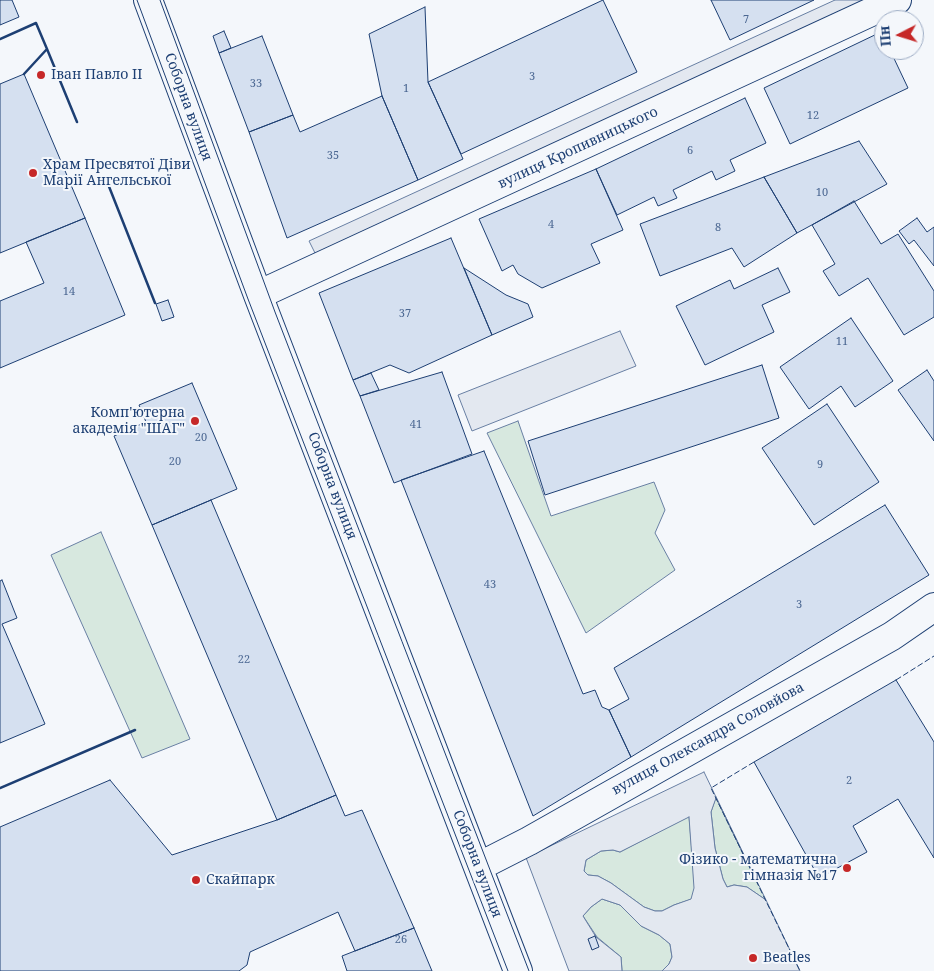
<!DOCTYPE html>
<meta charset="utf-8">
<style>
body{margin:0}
#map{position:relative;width:934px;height:971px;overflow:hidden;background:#f4f7fb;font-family:"Noto Serif",serif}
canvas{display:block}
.north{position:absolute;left:874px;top:10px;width:50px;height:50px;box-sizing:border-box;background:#f4f7fb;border:1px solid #9eadc5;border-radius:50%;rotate:265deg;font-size:14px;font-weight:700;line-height:20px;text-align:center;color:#1d3f73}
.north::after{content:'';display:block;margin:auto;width:18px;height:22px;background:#c62828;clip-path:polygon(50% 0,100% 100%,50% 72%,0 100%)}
</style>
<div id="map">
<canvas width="934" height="971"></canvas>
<div class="north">Пн</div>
</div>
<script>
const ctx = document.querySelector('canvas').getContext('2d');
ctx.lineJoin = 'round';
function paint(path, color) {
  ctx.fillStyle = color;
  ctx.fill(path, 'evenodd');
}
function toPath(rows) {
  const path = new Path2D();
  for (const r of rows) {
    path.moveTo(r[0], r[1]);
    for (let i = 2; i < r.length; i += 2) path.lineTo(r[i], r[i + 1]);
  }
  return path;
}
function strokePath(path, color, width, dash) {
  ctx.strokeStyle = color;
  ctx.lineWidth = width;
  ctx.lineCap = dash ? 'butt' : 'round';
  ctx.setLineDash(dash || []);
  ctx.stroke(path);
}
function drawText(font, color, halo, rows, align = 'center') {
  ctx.font = font + ' "Noto Serif",serif';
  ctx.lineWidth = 4;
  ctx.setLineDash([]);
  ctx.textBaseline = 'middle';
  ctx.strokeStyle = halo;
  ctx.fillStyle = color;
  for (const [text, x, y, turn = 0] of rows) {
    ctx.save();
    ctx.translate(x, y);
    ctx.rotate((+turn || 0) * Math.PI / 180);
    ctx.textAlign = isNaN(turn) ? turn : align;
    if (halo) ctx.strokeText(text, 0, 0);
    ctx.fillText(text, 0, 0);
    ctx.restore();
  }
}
const green = toPath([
 [518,421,551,516,654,482,665,510,655,533,675,570,586,633,487,433,518,421],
 [101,532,190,739,142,758,51,555,101,532],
 [716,797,766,900,747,887,734,885,727,887,723,879,715,848,711,812,716,797],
 [689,816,695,888,692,899,674,905,662,911,655,911,644,907,611,883,598,876,588,875,584,871,586,860,601,851,613,850,620,852,689,816],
 [602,899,620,905,641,926,659,935,670,944,672,957,669,964,662,971,622,971,621,957,597,937,583,916,591,907,602,899]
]);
paint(green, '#d7e8df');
strokePath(green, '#687fa3', 1);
const parking = toPath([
 [835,0,874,0,316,255,309,241,835,0],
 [620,331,636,366,472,431,458,395,620,331],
 [704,772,727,820,745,858,716,798,711,812,715,848,723,879,727,887,734,885,747,887,766,900,800,971,662,971,669,964,672,957,670,944,659,935,641,926,620,905,602,899,591,907,583,916,596,937,621,957,622,971,569,971,525,855,542,850,704,772],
 [689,817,694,888,691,899,674,905,662,911,655,911,644,907,611,883,598,876,588,875,584,871,586,860,601,851,613,850,620,852,689,817]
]);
paint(parking, '#e3e8f0');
strokePath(parking, '#687fa3', 1);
const building = toPath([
 [0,0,12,0,19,17,0,25,0,0],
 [603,0,637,72,461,154,428,82,603,0],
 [711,0,814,0,730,40,711,0],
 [425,7,428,82,463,159,418,180,382,96,369,34,425,7],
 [224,31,231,48,219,53,213,36,224,31],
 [881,32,884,37,884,50,890,50,908,88,790,144,764,88,881,32],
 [262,36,293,115,249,132,219,53,262,36],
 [24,74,85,218,0,253,0,84,24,74],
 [382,96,418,180,287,238,249,132,293,115,300,132,382,96],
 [745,98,766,143,730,160,735,171,716,180,712,171,673,190,677,198,658,206,654,197,617,215,596,169,745,98],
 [859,141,887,184,797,233,764,177,859,141],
 [596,169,623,230,591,244,600,263,542,288,518,274,513,265,502,271,479,219,596,169],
 [764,177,797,233,744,267,732,248,660,276,640,224,764,177],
 [854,201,881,244,898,234,934,291,934,317,904,335,868,278,839,296,823,271,835,264,812,225,854,201],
 [85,218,125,315,0,368,0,301,44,283,26,242,85,218],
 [917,218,927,232,934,227,934,266,914,240,909,244,899,231,917,218],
 [451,238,492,335,409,373,390,365,353,380,319,293,451,238],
 [464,268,506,295,528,304,533,317,492,335,464,268],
 [778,268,790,292,762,305,774,332,705,365,676,306,730,280,734,289,778,268],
 [168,300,174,317,162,321,156,304,168,300],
 [851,318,893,381,855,407,841,386,809,409,780,367,851,318],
 [762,365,779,418,545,495,528,441,762,365],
 [927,370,934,381,934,441,898,390,927,370],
 [442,372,472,454,394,483,360,396,442,372],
 [371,373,379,390,360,396,353,380,371,373],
 [192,383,237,489,152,525,114,436,146,422,139,405,192,383],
 [827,404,879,482,814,525,762,448,827,404],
 [484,451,583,694,595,690,602,707,609,710,631,757,533,816,401,480,484,451],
 [211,500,336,795,277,820,152,525,211,500],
 [885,505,929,575,631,757,609,710,629,699,614,668,885,505],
 [2,580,17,618,2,624,45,724,0,743,0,581,2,580],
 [896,680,934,742,934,858,898,799,853,826,867,852,819,878,754,762,896,680],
 [110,780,172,855,277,820,336,795,345,816,362,810,414,928,355,951,338,912,250,952,247,965,239,971,0,971,0,827,110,780],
 [414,928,432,971,347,971,342,956,414,928],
 [595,936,599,947,592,950,588,939,595,936]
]);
paint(building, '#d5e0f0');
strokePath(building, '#1d3f73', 1);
const minor = toPath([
 [148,0,258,295,518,971],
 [258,295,897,0],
 [478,867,529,841,892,636,934,607]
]);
strokePath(minor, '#1d3f73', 30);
strokePath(minor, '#f4f7fb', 28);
strokePath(toPath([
 [137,0,248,299,508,971],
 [160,0,275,312,529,971]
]), '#1d3f73', 1);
strokePath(toPath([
 [896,680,934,656],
 [754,762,711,788,800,971]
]), '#1d3f73', 1, [6, 2.5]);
strokePath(toPath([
 [0,39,36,23,47,49,24,74],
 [47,49,77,122],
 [108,184,155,303],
 [0,788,135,730]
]), '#1d3f73', 2.5);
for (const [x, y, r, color] of [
 [41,75,5,"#c62828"],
 [33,173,5,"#c62828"],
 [195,421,5,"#c62828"],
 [847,868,5,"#c62828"],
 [196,880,5,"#c62828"],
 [753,958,5,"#c62828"]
]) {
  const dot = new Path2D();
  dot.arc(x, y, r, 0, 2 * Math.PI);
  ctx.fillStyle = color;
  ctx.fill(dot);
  strokePath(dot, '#f4f7fb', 2);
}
drawText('11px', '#4b6792', null, [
 ["7",746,20],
 ["3",532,77],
 ["33",256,84],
 ["1",406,89],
 ["12",813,116],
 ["6",690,151],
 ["35",333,156],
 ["10",822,193],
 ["4",551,225],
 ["8",718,228],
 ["14",69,292],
 ["37",405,314],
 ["11",842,342],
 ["41",416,425],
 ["20",201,438],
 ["20",175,462],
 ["9",820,465],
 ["43",490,585],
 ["3",799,605],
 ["22",244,660],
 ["2",849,781],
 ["26",401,940]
]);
drawText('14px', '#1d3f73', '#f4f7fb', [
 ["Іван Павло II",51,75],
 ["Храм Пресвятої Діви",43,165],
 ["Марії Ангельської",43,181],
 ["Комп'ютерна",185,413,"right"],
 ["академія \"ШАГ\"",185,429,"right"],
 ["Фізико - математична",837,860,"right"],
 ["гімназія №17",837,876,"right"],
 ["Скайпарк",206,880],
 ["Beatles",763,958]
], 'left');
drawText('14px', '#1d3f73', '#f4f7fb', [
 ["Соборна вулиця",188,107,70],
 ["вулиця Кропивницького",578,148,-25],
 ["Соборна вулиця",332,486,69],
 ["вулиця Олександра Соловйова",708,739,-29],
 ["Соборна вулиця",477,864,69]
]);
</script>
